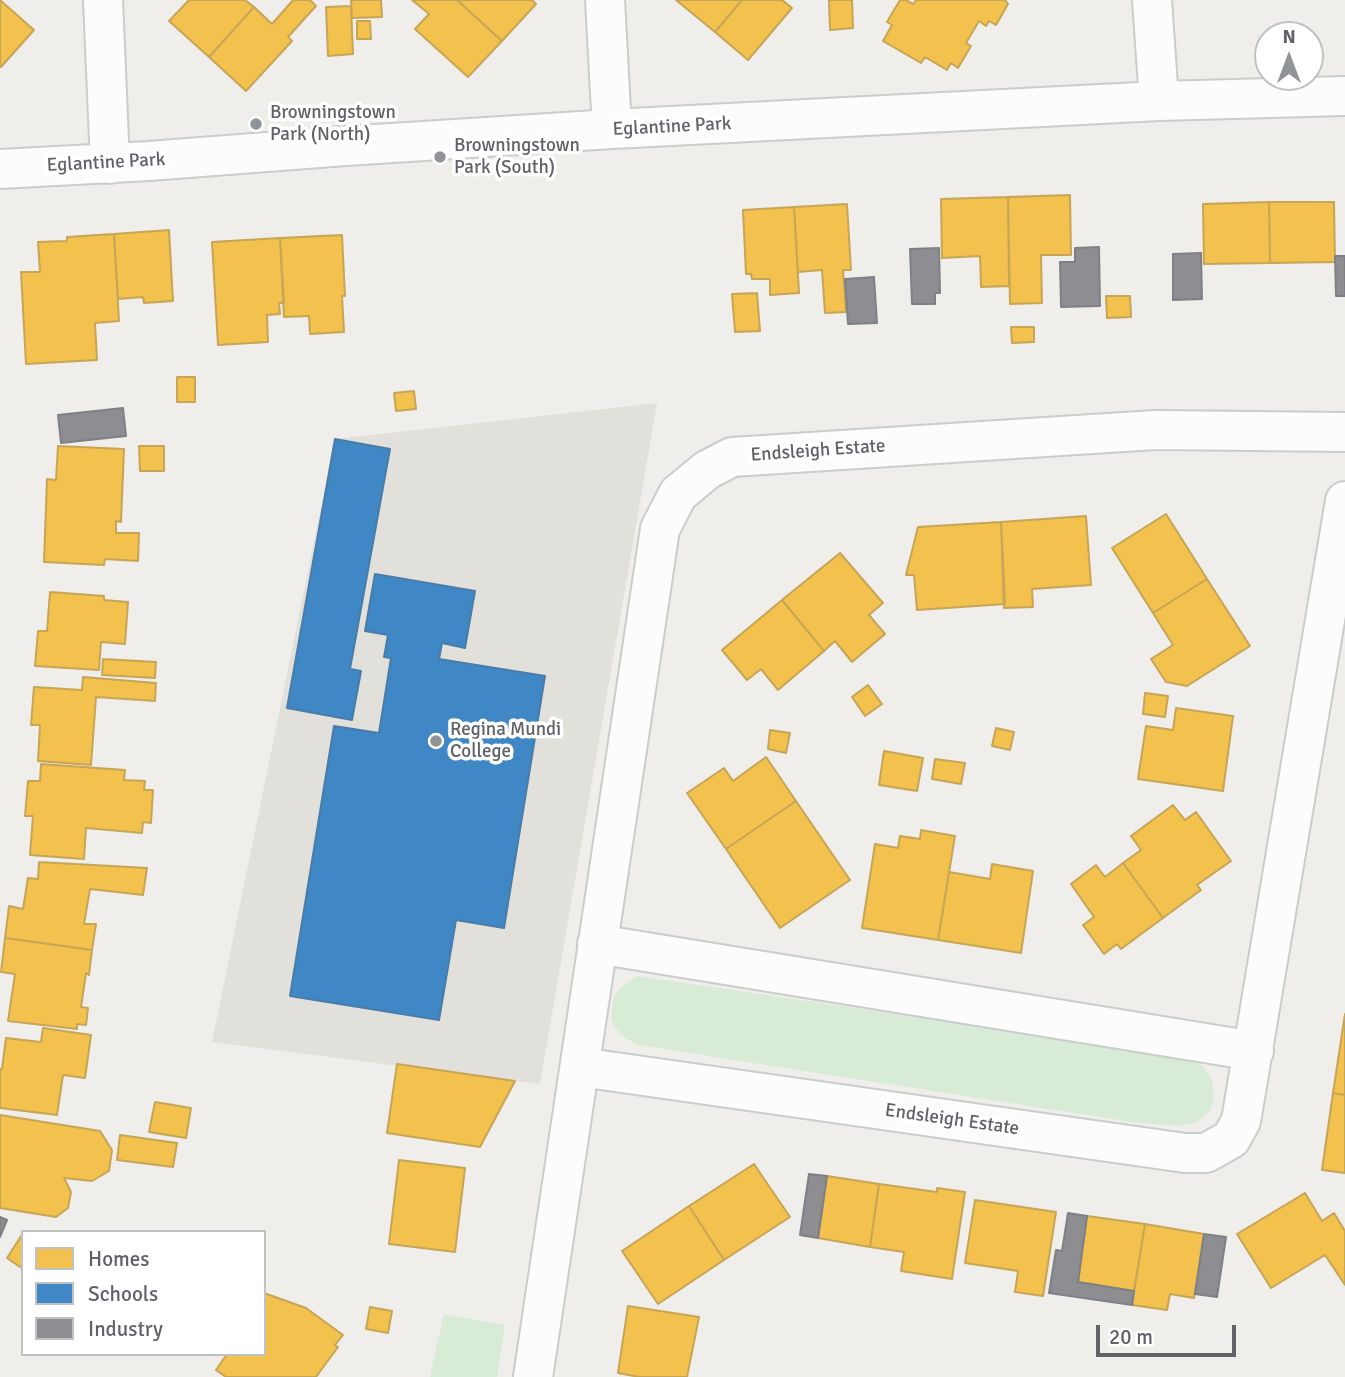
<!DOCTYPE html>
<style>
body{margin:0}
#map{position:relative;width:1345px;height:1377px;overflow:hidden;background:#efeeea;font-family:Signika,sans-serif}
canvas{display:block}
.legend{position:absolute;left:21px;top:1230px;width:245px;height:126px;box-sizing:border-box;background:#fff;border:2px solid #bfc1c3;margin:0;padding:9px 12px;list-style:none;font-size:21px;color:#5f6368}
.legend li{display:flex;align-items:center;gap:14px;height:35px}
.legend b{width:35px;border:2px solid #bfc1c3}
.north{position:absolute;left:1254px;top:21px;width:70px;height:70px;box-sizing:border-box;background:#fff;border:2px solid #bfc1c3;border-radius:50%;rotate:0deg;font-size:19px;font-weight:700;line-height:28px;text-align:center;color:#5f6368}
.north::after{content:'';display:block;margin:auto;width:24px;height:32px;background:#919496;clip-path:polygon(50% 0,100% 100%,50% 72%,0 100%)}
.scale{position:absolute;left:1096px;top:1325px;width:140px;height:32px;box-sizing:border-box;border:4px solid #5f6368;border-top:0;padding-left:9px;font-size:21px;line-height:24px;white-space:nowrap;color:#5f6368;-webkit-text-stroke:5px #fff;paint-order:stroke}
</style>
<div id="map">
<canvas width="1345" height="1377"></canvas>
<ul class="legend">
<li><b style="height:19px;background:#f2c14e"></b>Homes</li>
<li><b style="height:19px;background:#3f88c5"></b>Schools</li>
<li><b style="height:19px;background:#8d8d92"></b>Industry</li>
</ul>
<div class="north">N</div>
<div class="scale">20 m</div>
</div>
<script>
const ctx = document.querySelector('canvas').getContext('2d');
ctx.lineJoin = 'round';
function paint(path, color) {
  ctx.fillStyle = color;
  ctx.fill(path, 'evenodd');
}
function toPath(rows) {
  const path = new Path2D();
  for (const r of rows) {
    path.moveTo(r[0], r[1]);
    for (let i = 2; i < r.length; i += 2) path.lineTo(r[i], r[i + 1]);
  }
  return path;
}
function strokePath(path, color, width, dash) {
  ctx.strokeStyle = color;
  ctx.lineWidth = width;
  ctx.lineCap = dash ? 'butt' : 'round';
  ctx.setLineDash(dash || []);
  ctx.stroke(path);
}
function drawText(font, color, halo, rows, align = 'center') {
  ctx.font = font + ' Signika,sans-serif';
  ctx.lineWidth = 7;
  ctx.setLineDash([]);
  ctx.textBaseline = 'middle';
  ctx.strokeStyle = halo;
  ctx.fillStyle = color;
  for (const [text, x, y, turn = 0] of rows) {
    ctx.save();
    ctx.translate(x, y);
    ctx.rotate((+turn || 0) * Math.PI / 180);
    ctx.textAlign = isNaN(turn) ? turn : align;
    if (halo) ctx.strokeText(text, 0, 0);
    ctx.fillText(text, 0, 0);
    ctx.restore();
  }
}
paint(toPath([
 [657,403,540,1084,212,1042,335,439]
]), '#e2e0da');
paint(toPath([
 [637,976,1181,1056,1203,1066,1212,1080,1214,1098,1210,1111,1196,1123,1178,1126,1132,1122,638,1045,625,1038,615,1028,611,1017,613,999,620,988],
 [444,1314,505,1325,497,1377,430,1377]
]), '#d8ebd6');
const homes = toPath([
 [0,0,34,30,1,67,0,67,0,0],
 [189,0,245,0,254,7,209,57,169,21,189,0],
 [293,0,310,0,316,6,288,37,292,41,246,91,209,57,254,7,272,24,293,0],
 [351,0,381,0,382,17,352,18,351,0],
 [412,0,457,0,502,41,468,77,415,29,429,14,412,0],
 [457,0,532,0,536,4,502,41,457,0],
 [676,0,742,0,715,32,676,0],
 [742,0,782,0,792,8,748,60,715,32,742,0],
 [829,0,852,0,853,28,830,30,829,0],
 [900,0,906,0,913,4,916,0,1005,0,1008,4,996,25,989,21,986,26,979,21,966,43,971,46,958,68,951,63,947,70,925,57,921,63,883,41,892,25,887,22,900,0],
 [351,6,353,54,328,56,326,7,351,6],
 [357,21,370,21,371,39,357,39,357,21],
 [1070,195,1071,255,1041,255,1042,303,1010,304,1008,197,1070,195],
 [1008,197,1009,286,981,287,980,256,942,258,941,199,1008,197],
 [1269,202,1334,202,1335,262,1270,263,1269,202],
 [1269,202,1270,263,1204,264,1203,204,1269,202],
 [847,204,851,270,843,270,846,312,825,313,822,270,798,272,794,207,847,204],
 [794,207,799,293,770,295,770,279,752,279,751,274,746,274,743,210,794,207],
 [169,230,173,301,144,303,143,297,118,299,114,234,169,230],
 [114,234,119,321,95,323,97,360,26,364,21,272,40,272,38,242,67,241,67,237,114,234],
 [342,235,345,296,342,296,344,332,310,334,309,316,284,317,280,238,342,235],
 [280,238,284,303,279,303,280,314,267,315,268,342,218,345,212,242,280,238],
 [757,293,760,331,735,332,732,294,757,293],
 [1106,296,1130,296,1131,317,1107,318,1106,296],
 [1011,327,1034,327,1034,342,1012,343,1011,327],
 [177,377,195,377,195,402,177,402,177,377],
 [414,391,416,409,396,411,394,393,414,391],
 [58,446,124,449,121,522,116,521,116,533,139,533,138,561,105,559,104,565,44,562,47,479,56,480,58,446],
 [139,446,164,446,164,471,140,471,139,446],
 [1166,514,1207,579,1153,613,1112,548,1166,514],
 [1086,516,1091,585,1032,589,1033,607,1004,608,1001,522,1086,516],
 [1001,522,1005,604,917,610,914,575,906,575,918,527,1001,522],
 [840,553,883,603,869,615,885,634,852,662,835,641,824,651,782,600,840,553],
 [1207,579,1250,646,1187,686,1166,682,1151,659,1173,645,1153,613,1207,579],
 [50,592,104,596,104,600,128,602,125,644,101,642,99,670,35,666,38,631,47,631,50,592],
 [782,600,824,651,778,690,761,669,747,680,722,650,782,600],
 [103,659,156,662,155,678,102,675,103,659],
 [83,677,156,683,155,701,96,697,91,765,38,761,40,725,31,725,34,687,82,690,83,677],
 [868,685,882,704,865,716,852,697,868,685],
 [1145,693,1168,696,1165,717,1143,714,1145,693],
 [1176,708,1233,716,1223,791,1138,779,1146,726,1173,730,1176,708],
 [996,728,1014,732,1010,750,992,746,996,728],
 [770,730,790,733,786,753,768,749,770,730],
 [884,751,923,758,917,791,879,785,884,751],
 [766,757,796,801,726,849,687,793,724,768,733,781,766,757],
 [935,759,965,763,961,784,932,779,935,759],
 [41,764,125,770,124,780,145,781,144,790,153,790,151,823,143,822,142,833,86,828,84,859,30,855,33,816,25,816,28,781,40,781,41,764],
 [796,801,850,880,780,928,726,849,796,801],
 [1173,805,1185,820,1196,812,1231,861,1197,885,1201,890,1163,918,1123,863,1141,850,1131,836,1173,805],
 [921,830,955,836,938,940,862,928,875,844,898,848,900,836,920,839,921,830],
 [39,862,147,868,143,895,90,889,84,924,96,924,92,950,5,938,9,906,23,909,28,878,38,879,39,862],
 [1123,863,1163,918,1121,949,1117,944,1104,954,1083,925,1094,917,1071,884,1096,865,1105,877,1123,863],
 [992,864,1033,871,1021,953,938,940,949,872,990,879,992,864],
 [5,938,92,950,89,975,86,973,81,1007,88,1008,86,1025,77,1024,77,1029,8,1021,15,974,1,972,5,938],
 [1345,1014,1345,1095,1333,1093,1345,1014],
 [43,1028,91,1035,85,1078,63,1075,57,1115,0,1108,0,1069,2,1069,6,1038,41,1042,43,1028],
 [397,1064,515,1081,480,1147,387,1133,397,1064],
 [1333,1093,1345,1095,1345,1173,1322,1170,1333,1093],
 [155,1102,191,1108,186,1138,149,1132,155,1102],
 [0,1115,100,1131,112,1150,109,1171,92,1181,64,1178,71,1192,68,1208,56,1217,0,1208,0,1115],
 [120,1135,177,1143,173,1167,117,1160,120,1135],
 [399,1160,465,1168,455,1252,389,1244,399,1160],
 [754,1164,790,1217,724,1260,689,1206,754,1164],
 [827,1176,879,1184,870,1247,818,1238,827,1176],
 [879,1184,937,1192,937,1188,965,1192,952,1279,901,1271,904,1252,870,1247,879,1184],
 [1305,1193,1322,1221,1334,1213,1345,1231,1345,1285,1325,1255,1271,1288,1237,1234,1305,1193],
 [975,1200,1056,1212,1043,1296,1015,1292,1018,1271,965,1263,975,1200],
 [689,1206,724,1260,658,1304,622,1251,689,1206],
 [1087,1216,1145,1224,1134,1291,1078,1282,1087,1216],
 [1145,1224,1204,1234,1194,1298,1170,1294,1167,1310,1132,1305,1145,1224],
 [23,1233,23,1269,7,1258,23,1233],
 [264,1293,306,1308,343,1335,335,1345,338,1347,316,1377,226,1377,216,1370,227,1354,264,1354,264,1293],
 [628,1306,699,1317,687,1377,639,1377,618,1373,628,1306],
 [370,1307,392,1311,388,1333,366,1329,370,1307]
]);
paint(homes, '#f2c14e');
strokePath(homes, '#c6a556', 2);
const schools = toPath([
 [335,439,390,449,350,669,361,671,352,720,287,708,335,439],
 [375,574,475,591,465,648,442,643,439,659,545,676,504,928,456,920,439,1020,290,996,334,726,379,733,391,658,384,657,388,635,365,631,375,574]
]);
paint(schools, '#3f88c5');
strokePath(schools, '#497da9', 2);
const industry = toPath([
 [1099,247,1100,306,1061,307,1060,262,1075,262,1075,248,1099,247],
 [939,248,940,293,935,293,935,304,912,304,910,249,939,248],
 [1201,253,1202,299,1173,300,1173,254,1201,253],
 [1335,256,1345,256,1345,296,1336,296,1335,256],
 [874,277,877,323,848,324,845,279,874,277],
 [123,408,126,436,61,443,58,415,123,408],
 [809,1174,827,1176,818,1238,800,1235,809,1174],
 [1068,1213,1087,1216,1078,1282,1134,1291,1132,1305,1049,1293,1056,1250,1062,1251,1068,1213],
 [0,1217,7,1220,0,1237,0,1217],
 [1204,1234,1226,1237,1217,1297,1195,1294,1204,1234]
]);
paint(industry, '#8d8d92');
strokePath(industry, '#7f8085', 2);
const minor = toPath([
 [103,0,110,164],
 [605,0,612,129],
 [1152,0,1159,101],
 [0,169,149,161,345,146,612,129,1159,101,1345,96],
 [597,944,1254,1051],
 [580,1067,1185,1153,1206,1153,1231,1139,1241,1121,1345,501],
 [533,1377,660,529,678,494,707,470,732,457,1155,430,1345,432]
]);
strokePath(minor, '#cbcccc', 42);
strokePath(minor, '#fdfcfc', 38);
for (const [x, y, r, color] of [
 [256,124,7,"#919496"],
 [440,157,7,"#919496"],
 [436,741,7,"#919496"]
]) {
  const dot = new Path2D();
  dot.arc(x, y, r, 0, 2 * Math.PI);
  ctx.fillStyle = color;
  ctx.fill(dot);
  strokePath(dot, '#fff', 2.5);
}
drawText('19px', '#5f6368', '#fff', [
 ["Browningstown",270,113],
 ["Park (North)",270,135],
 ["Browningstown",454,146],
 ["Park (South)",454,168],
 ["Regina Mundi",450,730],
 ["College",450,752]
], 'left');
drawText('19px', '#5f6368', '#fff', [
 ["Eglantine Park",672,127,-3],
 ["Eglantine Park",106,163,-3],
 ["Endsleigh Estate",818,451,-4],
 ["Endsleigh Estate",952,1120,8]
]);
</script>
